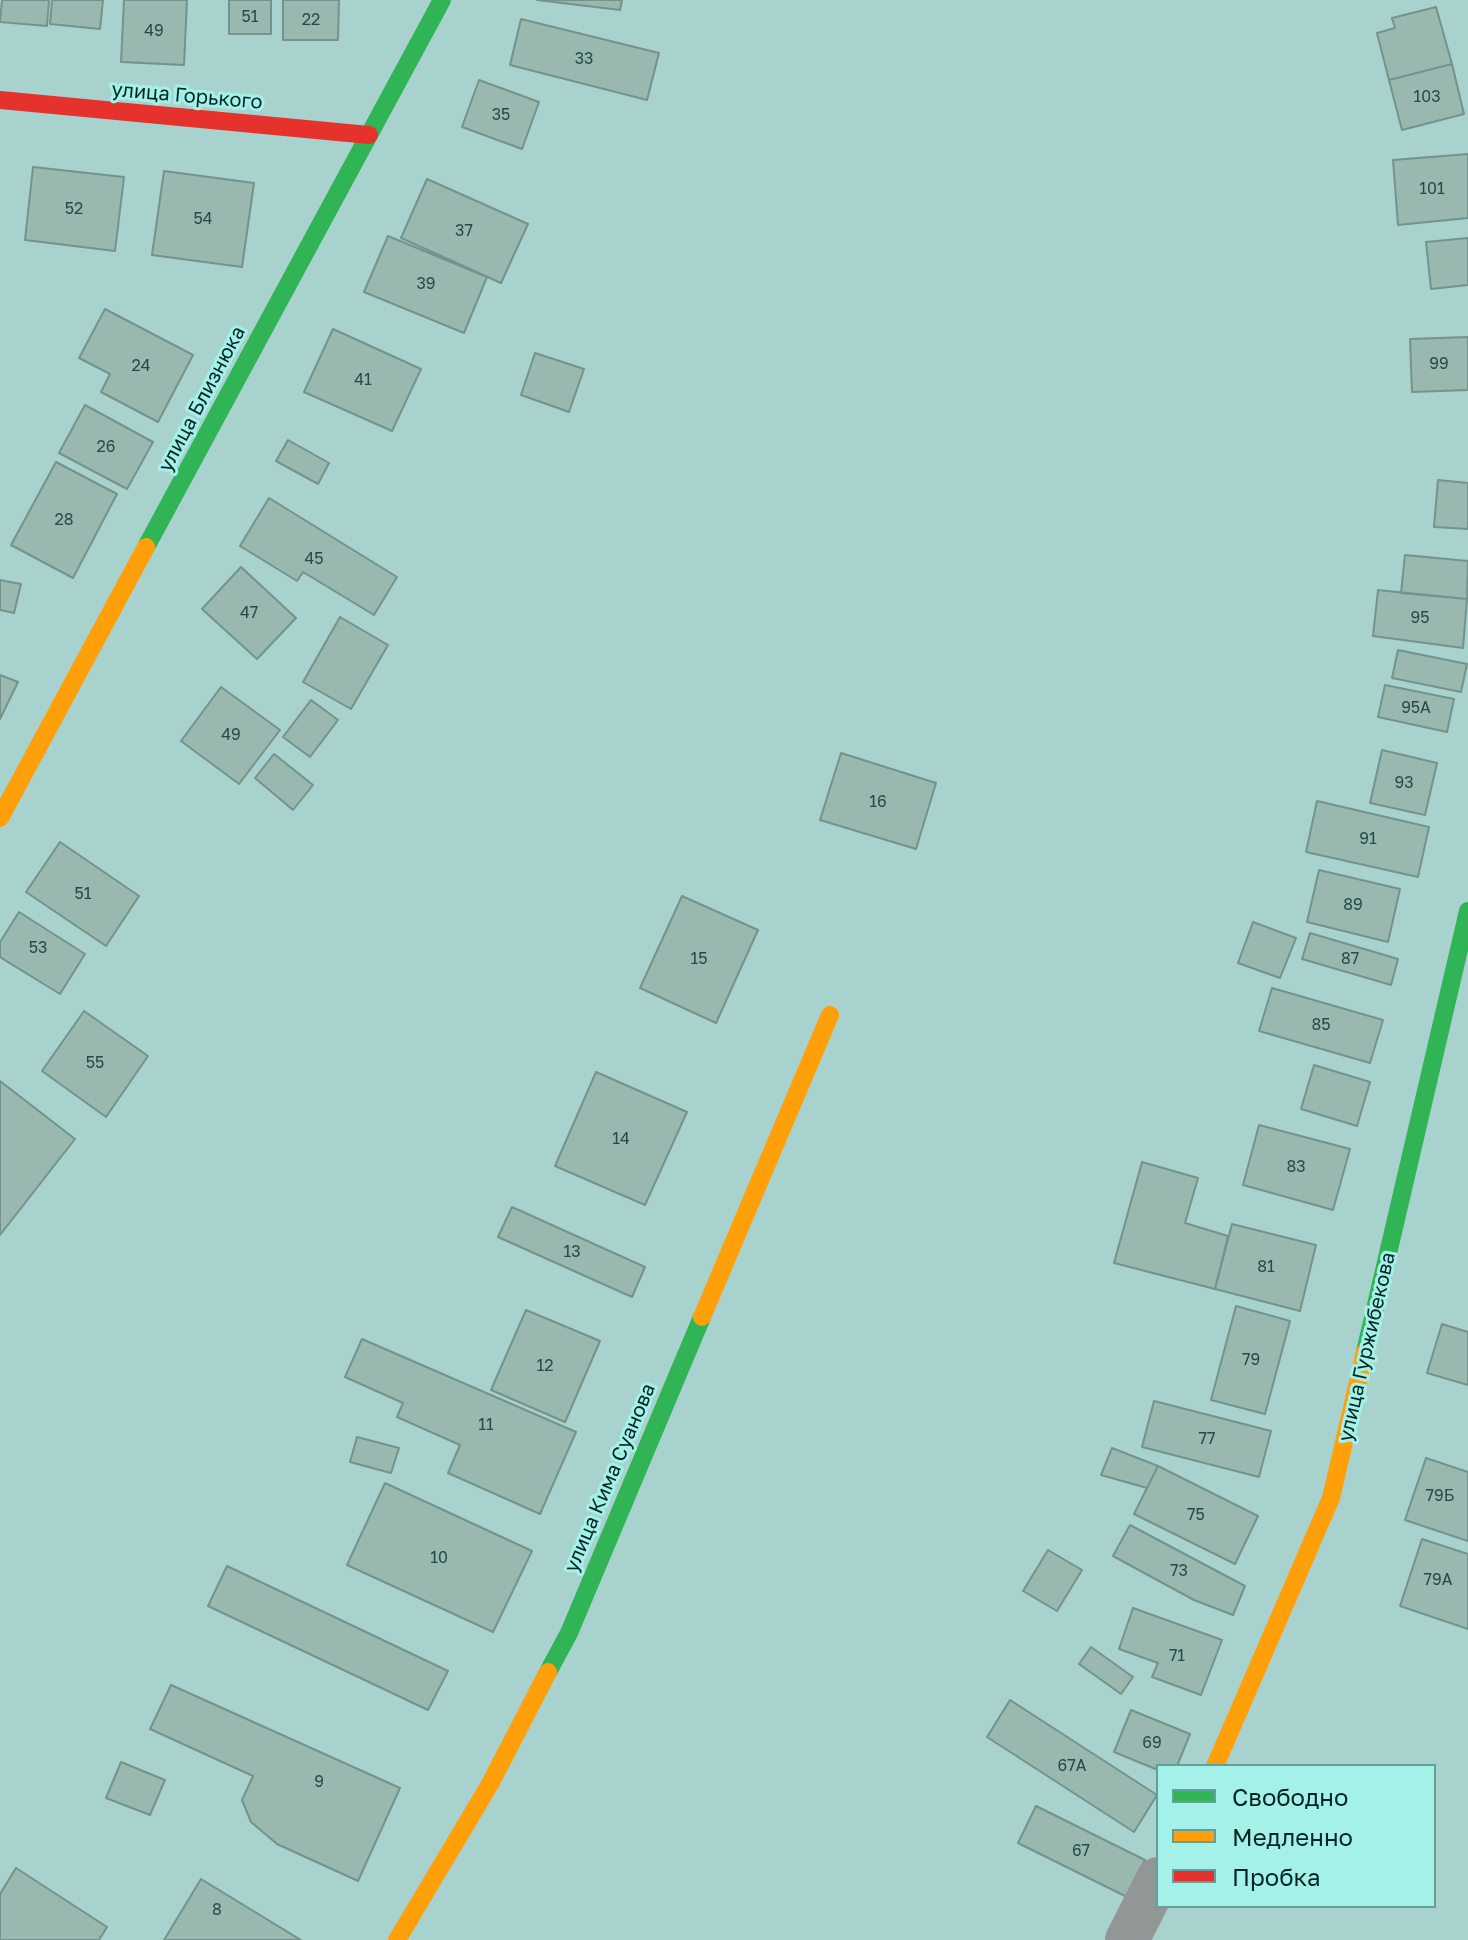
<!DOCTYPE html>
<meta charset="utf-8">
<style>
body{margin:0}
#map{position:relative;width:1468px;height:1940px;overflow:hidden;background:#a8d2cd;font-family:"Golos Text",sans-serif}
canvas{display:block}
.legend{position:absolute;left:1156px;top:1764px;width:280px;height:144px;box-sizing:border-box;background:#a3f1e8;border:2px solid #63a099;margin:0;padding:10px 14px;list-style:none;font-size:24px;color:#042623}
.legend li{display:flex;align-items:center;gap:16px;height:40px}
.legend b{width:40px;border:2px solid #63a099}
</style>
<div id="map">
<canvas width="1468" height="1940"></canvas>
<ul class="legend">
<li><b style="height:10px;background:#30b455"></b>Свободно</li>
<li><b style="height:10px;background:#ff9f0a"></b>Медленно</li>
<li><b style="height:10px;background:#e5322d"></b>Пробка</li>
</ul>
</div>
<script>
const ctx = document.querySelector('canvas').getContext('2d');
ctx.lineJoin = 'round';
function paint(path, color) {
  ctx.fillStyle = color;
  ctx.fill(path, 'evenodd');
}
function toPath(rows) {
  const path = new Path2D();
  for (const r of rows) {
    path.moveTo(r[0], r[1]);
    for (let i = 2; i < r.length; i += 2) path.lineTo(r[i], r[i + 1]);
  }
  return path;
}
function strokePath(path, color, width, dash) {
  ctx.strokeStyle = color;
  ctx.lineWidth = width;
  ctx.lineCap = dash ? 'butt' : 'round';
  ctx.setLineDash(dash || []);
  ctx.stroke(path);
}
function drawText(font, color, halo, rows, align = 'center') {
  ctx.font = font + ' "Golos Text",sans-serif';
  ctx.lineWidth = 6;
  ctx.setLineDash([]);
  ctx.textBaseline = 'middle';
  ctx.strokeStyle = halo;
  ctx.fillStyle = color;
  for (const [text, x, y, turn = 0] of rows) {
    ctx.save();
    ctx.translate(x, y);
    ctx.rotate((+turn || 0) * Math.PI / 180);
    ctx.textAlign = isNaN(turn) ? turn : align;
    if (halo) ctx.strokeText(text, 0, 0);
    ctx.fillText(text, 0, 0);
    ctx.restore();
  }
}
const building = toPath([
 [2,0,49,0,47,26,0,22,2,0],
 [52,0,103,0,100,29,50,24,52,0],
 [124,0,187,0,184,65,121,62,124,0],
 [229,0,271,0,271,34,229,34,229,0],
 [283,0,339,0,338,40,283,40,283,0],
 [537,0,622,0,620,10,537,0],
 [1436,7,1452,64,1389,80,1377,33,1395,28,1392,18,1436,7],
 [521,19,659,53,647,100,510,65,521,19],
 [1452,64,1464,114,1402,130,1389,80,1452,64],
 [479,80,539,102,522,149,462,127,479,80],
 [1468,154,1468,218,1398,225,1393,160,1468,154],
 [33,167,124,177,115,251,25,240,33,167],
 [164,171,254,183,242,267,152,255,164,171],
 [427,179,528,224,501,283,401,238,427,179],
 [388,236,487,277,464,333,364,292,388,236],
 [1468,238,1468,285,1431,289,1426,242,1468,238],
 [105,309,193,355,158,422,101,392,110,374,79,358,105,309],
 [333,329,421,369,392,431,304,392,333,329],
 [1468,337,1468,390,1412,392,1410,339,1468,337],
 [535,353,584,369,569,412,521,395,535,353],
 [85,405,153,442,127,489,59,453,85,405],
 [288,440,329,463,318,484,276,461,288,440],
 [56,462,117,494,73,578,11,545,56,462],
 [1438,480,1468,483,1468,529,1434,527,1438,480],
 [269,498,397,577,374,615,303,572,297,581,240,546,269,498],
 [1405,555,1468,561,1467,599,1401,593,1405,555],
 [241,567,296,618,257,659,202,609,241,567],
 [0,580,21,584,14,613,0,610,0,580],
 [1378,590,1467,599,1463,648,1373,636,1378,590],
 [340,617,388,645,351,709,303,682,340,617],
 [1398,650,1467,664,1461,692,1392,678,1398,650],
 [0,675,18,682,0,719,0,675],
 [1385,685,1454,699,1447,732,1378,717,1385,685],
 [221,687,280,730,239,784,181,741,221,687],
 [311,700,338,720,310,757,283,737,311,700],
 [1382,750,1437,763,1425,815,1370,803,1382,750],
 [841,753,936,783,916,849,820,820,841,753],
 [274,754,313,785,293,810,255,778,274,754],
 [1317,801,1429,827,1418,877,1306,852,1317,801],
 [60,842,139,896,106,946,26,892,60,842],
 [1319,870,1400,889,1388,942,1307,922,1319,870],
 [682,896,758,930,716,1023,640,988,682,896],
 [19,912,85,954,60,994,0,957,0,942,19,912],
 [1253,922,1296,938,1280,978,1238,963,1253,922],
 [1310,933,1398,959,1391,985,1302,959,1310,933],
 [1272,988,1383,1020,1370,1063,1259,1031,1272,988],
 [84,1011,148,1056,106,1117,42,1071,84,1011],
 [1314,1065,1370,1082,1357,1126,1301,1109,1314,1065],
 [596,1072,687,1112,645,1205,555,1166,596,1072],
 [0,1081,75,1139,0,1235,0,1081],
 [1259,1125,1350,1149,1333,1210,1243,1185,1259,1125],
 [1142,1162,1198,1178,1185,1223,1228,1236,1215,1289,1114,1263,1142,1162],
 [512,1207,645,1267,632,1297,498,1237,512,1207],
 [1232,1224,1316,1245,1300,1311,1215,1289,1232,1224],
 [1236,1306,1290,1321,1265,1414,1211,1400,1236,1306],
 [526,1310,600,1341,565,1422,491,1390,526,1310],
 [1442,1324,1468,1332,1468,1385,1427,1373,1442,1324],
 [362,1339,576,1432,540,1514,448,1473,460,1445,397,1417,403,1403,345,1377,362,1339],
 [1154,1401,1271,1431,1259,1477,1142,1447,1154,1401],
 [357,1437,399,1448,391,1473,350,1462,357,1437],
 [1112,1448,1158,1466,1147,1488,1101,1475,1112,1448],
 [1426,1458,1468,1472,1468,1541,1405,1520,1426,1458],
 [1158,1466,1258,1516,1235,1564,1134,1514,1158,1466],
 [385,1483,532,1551,493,1632,347,1565,385,1483],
 [1130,1525,1245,1586,1233,1615,1194,1600,1113,1556,1130,1525],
 [1422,1539,1468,1554,1468,1629,1400,1606,1422,1539],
 [1048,1550,1082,1570,1057,1611,1023,1591,1048,1550],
 [227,1566,448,1671,428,1710,208,1606,227,1566],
 [1133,1608,1222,1640,1201,1695,1152,1677,1158,1663,1119,1649,1133,1608],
 [1091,1647,1133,1677,1121,1694,1079,1664,1091,1647],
 [171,1685,400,1788,358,1881,277,1844,251,1822,242,1800,253,1776,150,1729,171,1685],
 [1010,1700,1157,1795,1134,1832,987,1737,1010,1700],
 [1131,1710,1190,1734,1177,1766,1158,1766,1158,1770,1114,1752,1131,1710],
 [121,1762,165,1780,150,1815,106,1798,121,1762],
 [1036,1806,1145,1860,1127,1897,1018,1843,1036,1806],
 [16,1868,107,1927,99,1940,0,1940,0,1894,16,1868],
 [201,1879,301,1940,164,1940,201,1879]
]);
paint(building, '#98b8b0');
strokePath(building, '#73938c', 2);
strokePath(toPath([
 [1127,1940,1158,1879]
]), '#929696', 44);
strokePath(toPath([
 [146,547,442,0],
 [1365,1352,1468,911],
 [548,1672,569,1633,702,1317]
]), '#30b455', 18);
strokePath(toPath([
 [0,818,146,547],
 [702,1317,830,1015],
 [1215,1766,1331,1498,1365,1352],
 [397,1940,490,1784,548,1672]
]), '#ff9f0a', 18);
strokePath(toPath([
 [0,100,369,135]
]), '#e5322d', 18);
drawText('16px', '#294a46', null, [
 ["51",250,17],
 ["22",311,20],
 ["49",154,31],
 ["33",584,59],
 ["103",1427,97],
 ["35",501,115],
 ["101",1432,189],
 ["52",74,209],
 ["54",203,219],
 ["37",464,231],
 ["39",426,284],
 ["99",1439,364],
 ["24",141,366],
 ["41",363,380],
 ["26",106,447],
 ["28",64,520],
 ["45",314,559],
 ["47",249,613],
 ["95",1420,618],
 ["95А",1416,708],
 ["49",231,735],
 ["93",1404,783],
 ["16",878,802],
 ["91",1368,839],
 ["51",83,894],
 ["89",1353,905],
 ["53",38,948],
 ["15",699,959],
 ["87",1350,959],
 ["85",1321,1025],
 ["55",95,1063],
 ["14",621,1139],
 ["83",1296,1167],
 ["13",572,1252],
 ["81",1266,1267],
 ["79",1251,1360],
 ["12",545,1366],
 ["11",486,1425],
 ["77",1207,1439],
 ["79Б",1440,1496],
 ["75",1196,1515],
 ["10",439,1558],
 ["73",1179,1571],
 ["79А",1438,1580],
 ["71",1177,1656],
 ["69",1152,1743],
 ["67А",1072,1766],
 ["9",319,1782],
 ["67",1081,1851],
 ["8",217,1910]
]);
drawText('20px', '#042623', '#a3f1e8', [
 ["улица Горького",187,96,5],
 ["улица Близнюка",202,399,-62],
 ["улица Гуржибекова",1367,1347,-77],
 ["улица Кима Суанова",610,1478,-67]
]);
</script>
